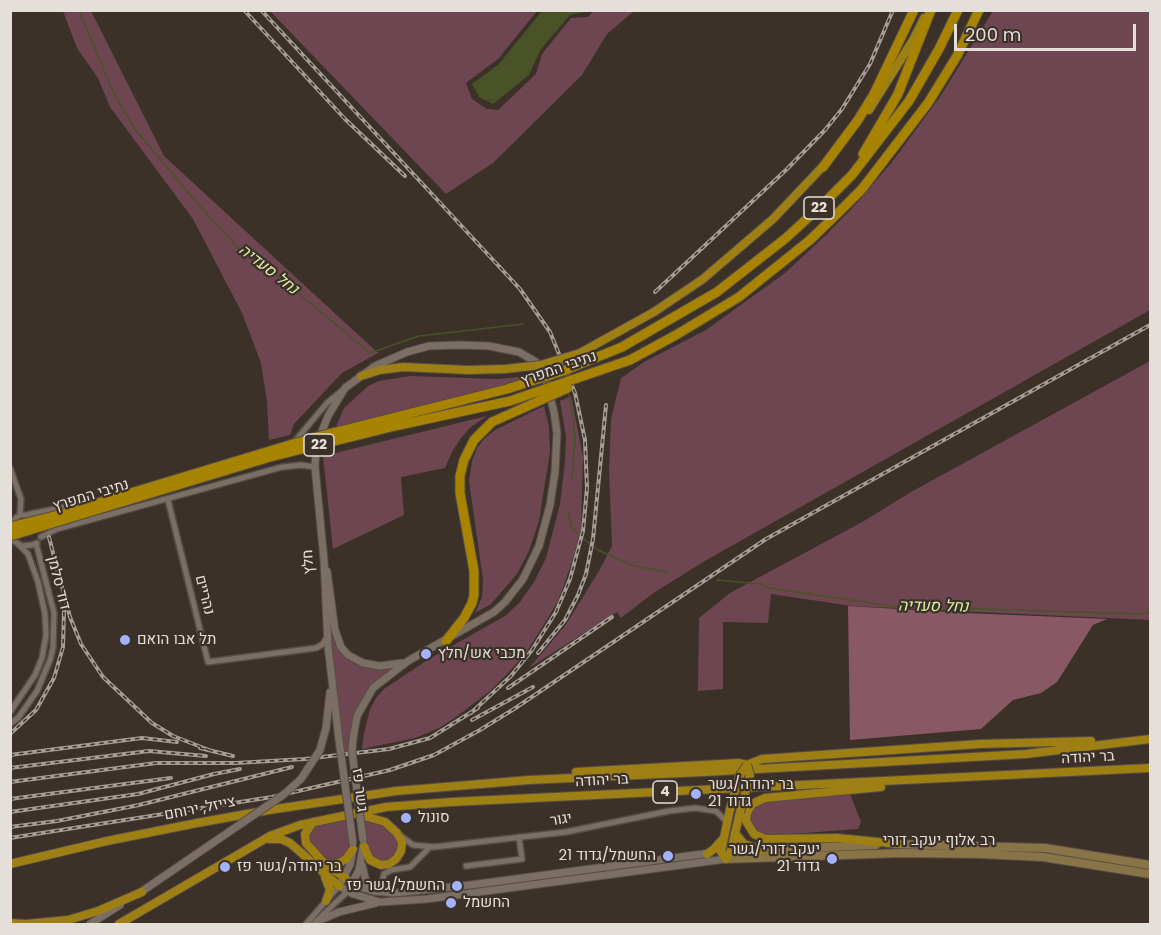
<!DOCTYPE html>
<meta charset="utf-8">
<style>
body{margin:0}
#map{position:relative;width:1161px;height:935px;overflow:hidden;background:#3b3129;font-family:Poppins,sans-serif}
canvas{display:block}
.frame{position:absolute;inset:0;border:12px solid #e5dfda;pointer-events:none}
.scale{position:absolute;left:954px;top:24px;width:182px;height:27px;box-sizing:border-box;border:3px solid #e5dfda;border-top:0;padding-left:8px;font-size:18px;line-height:21px;white-space:nowrap;color:#e5dfda;-webkit-text-stroke:4px #3b3129;paint-order:stroke}
</style>
<div id="map">
<canvas width="1161" height="935"></canvas>
<div class="frame"></div>
<div class="scale">200 m</div>
</div>
<script>
const ctx = document.querySelector('canvas').getContext('2d');
ctx.lineJoin = 'round';
function paint(path, color) {
  ctx.fillStyle = color;
  ctx.fill(path, 'evenodd');
}
function toPath(rows) {
  const path = new Path2D();
  for (const r of rows) {
    path.moveTo(r[0], r[1]);
    for (let i = 2; i < r.length; i += 2) path.lineTo(r[i], r[i + 1]);
  }
  return path;
}
function strokePath(path, color, width, dash) {
  ctx.strokeStyle = color;
  ctx.lineWidth = width;
  ctx.lineCap = dash ? 'butt' : 'round';
  ctx.setLineDash(dash || []);
  ctx.stroke(path);
}
function drawText(font, color, halo, rows, align = 'center') {
  ctx.font = font + ' Poppins,Heebo,sans-serif';
  ctx.lineWidth = 4.5;
  ctx.setLineDash([]);
  ctx.textBaseline = 'middle';
  ctx.strokeStyle = halo;
  ctx.fillStyle = color;
  for (const [text, x, y, turn = 0] of rows) {
    ctx.save();
    ctx.translate(x, y);
    ctx.rotate((+turn || 0) * Math.PI / 180);
    ctx.textAlign = isNaN(turn) ? turn : align;
    if (halo) ctx.strokeText(text, 0, 0);
    ctx.fillText(text, 0, 0);
    ctx.restore();
  }
}
paint(toPath([
 [63,11,91,11,164,156,378,353,342,373,294,424,290,435,269,440,267,401,261,363,242,313,193,219,110,107,98,78,77,48],
 [270,11,537,11,498,59,466,83,472,99,487,109,498,110,536,74,542,54,571,18,588,17,593,11,634,11,607,34,582,75,493,163,446,194],
 [993,11,1150,11,1150,310,703,562,652,594,621,618,617,612,529,668,565,626,599,571,612,546,609,471,611,419,621,378,644,362,706,330,785,273,827,234,855,205,892,162,940,97],
 [1150,361,1150,620,852,606,771,594,768,623,723,622,723,689,698,691,699,618,730,593,864,521,911,492],
 [539,375,494,388,335,429,344,408,368,386,379,381,410,376,498,379],
 [571,396,583,457,581,530,572,562,558,601,543,626,526,653,508,673,490,691,456,717,439,728,415,738,362,749,364,733,370,709,376,698,384,689,429,659,505,616,520,602,534,582,546,558,560,504,565,462,566,437,560,401],
 [544,406,549,427,550,452,539,521,529,551,517,574,491,604,475,613,482,597,483,580,469,481,472,461,477,448,485,438,495,430],
 [487,416,471,427,461,438,452,452,445,468,401,477,404,515,333,549,323,456],
 [328,621,332,621,345,655,357,664,371,668,392,667,392,669,371,686,359,705,352,724,350,752,344,752],
 [850,794,861,822,858,829,763,836,750,826,749,813,754,806,772,799],
 [348,820,350,849,345,855,335,861,324,859,310,844,308,834,313,825],
 [365,820,379,822,395,834,398,845,396,854,385,862,373,858,367,846]
]), '#6e4651');
paint(toPath([
 [848,606,966,613,1107,619,1093,625,1057,682,1041,693,1013,700,981,729,850,740]
]), '#895865');
paint(toPath([
 [542,11,588,11,570,15,541,49,529,75,493,104,479,97,472,84,498,65]
]), '#4a5327');
strokePath(toPath([
 [79,10,113,92,134,128,198,204,241,251,261,262,370,353,419,336,524,324],
 [568,392,573,416,575,439,572,480],
 [568,513,572,527,580,536,598,550,634,566,668,572],
 [717,580,761,584,769,588,891,606,1141,614,1150,612]
]), '#4a5327', 1.5);
const minor = toPath([
 [295,441,327,403,344,389],
 [10,468,21,499,20,515],
 [168,500,208,662,316,648,323,644,327,637],
 [30,514,85,503],
 [10,526,16,518,20,515,33,515],
 [11,534,14,541,22,546,32,545,37,543],
 [41,537,57,529,282,467,301,465,315,467],
 [10,712,35,675,42,658,46,635,45,614,38,582,28,554,18,544],
 [10,724,18,718,37,691,50,660,53,648,54,613,36,543],
 [401,836,413,845,434,847,566,832,669,811,695,808,716,811,727,822],
 [466,866,522,859,519,837],
 [392,893,382,883,384,874,391,870,410,867,428,849],
 [306,924,339,886],
 [313,924,347,892]
]);
const tertiary = toPath([
 [327,571,335,630,341,647,348,655,363,663,380,666,402,663],
 [326,728,330,692],
 [339,740,328,646,324,560,315,467,316,447,328,416,345,388,375,366,407,352,429,346,459,345,489,346,519,352,536,362,544,373,554,412,557,433,555,472,550,505,539,546,523,579,505,602,494,612,408,661,373,688,357,716,353,739],
 [353,849,350,865,339,886,353,894,380,902,427,899,726,859],
 [362,865,366,881,374,889],
 [345,878,357,886,373,891,394,893,470,885,710,853],
 [350,887,359,870,363,847],
 [138,894,220,838],
 [318,921,339,912,376,903],
 [90,924,120,905]
]);
const secondary = toPath([
 [894,844,1045,848,1150,865],
 [731,851,876,845],
 [726,859,902,853,979,854,1043,857,1150,874]
]);
const trunk = toPath([
 [869,110,913,40,924,18],
 [580,353,654,312,703,279,773,219,827,162],
 [361,376,380,370,403,367,468,370,505,369],
 [576,772,739,763,747,765,762,759,980,744,1091,741],
 [881,787,765,798,752,804,747,813,746,821,754,834,765,839,837,838,899,844],
 [730,809,721,852,726,859,731,851,740,812],
 [361,815,385,822,397,833,402,842,401,851,396,859,389,864,381,865,370,860,364,846],
 [313,822,305,834,306,843,324,863,345,878],
 [735,833,744,844,762,850],
 [269,839,281,839,290,843,339,886],
 [707,854,714,849,722,840],
 [325,863,331,864,339,863,346,859,353,849],
 [10,864,107,841,197,823,269,810,396,791,529,780,704,772,1026,754,1150,739],
 [325,877,330,890,326,901],
 [10,923,26,924,68,920,98,911,142,892],
 [119,924,270,836,300,825,386,807,451,802,1150,768]
]);
const motorway = toPath([
 [863,154,898,94,931,10],
 [823,167,858,120,874,94,914,10],
 [622,347,717,292,786,238,823,204,852,175,909,101,939,49,958,10],
 [630,360,676,335,739,297,810,240,840,211,862,189,928,103,957,56,979,10],
 [446,641,464,618,472,603,474,595,474,571,460,493,460,476,464,460]
]);
strokePath(minor, '#554c46', 8);
strokePath(tertiary, '#554c46', 9);
strokePath(secondary, '#554c46', 10);
strokePath(trunk, '#554c46', 10);
strokePath(motorway, '#554c46', 11);
strokePath(minor, '#7a6e65', 5);
strokePath(tertiary, '#7a6e65', 7);
strokePath(secondary, '#887447', 8);
strokePath(trunk, '#9e7f14', 8);
strokePath(motorway, '#a78300', 9);
const rail = toPath([
 [244,10,345,119,405,176],
 [261,10,520,289,550,332,575,393,585,440,587,488,583,531,570,579,556,612,532,650,511,676,471,713],
 [655,292,787,169,825,130,842,109,870,64,893,10],
 [49,537,59,577],
 [58,571,70,617,81,644,103,677,152,723,173,736,209,750],
 [538,653,565,620,578,595,586,574,593,539,606,405],
 [508,688,612,617],
 [472,720,533,687],
 [10,734,36,710,54,678,63,647,64,610],
 [200,748,233,756],
 [10,755,142,738,177,742],
 [10,768,149,751,206,756],
 [10,782,156,763,236,763,305,759,389,749,430,738,478,708],
 [10,799,171,778],
 [10,812,138,794,214,774,240,769],
 [10,827,57,821,139,805,292,767],
 [10,838,272,797,390,770,434,755,480,730,514,709,766,539,1150,325]
]);
strokePath(rail, '#a49d97', 4);
strokePath(rail, '#3b3129', 1.5, [4.5]);
const tertiaryBridge = toPath([
 [353,739,352,751,363,840],
 [339,740,353,843],
 [220,838,283,795,301,779,320,750,326,728]
]);
const trunkBridge = toPath([
 [505,369,541,365,580,353],
 [730,809,739,777,747,765],
 [740,812,750,775,747,765]
]);
const motorwayBridge = toPath([
 [464,460,474,440,492,422,568,388],
 [10,527,58,515,316,437,507,389,563,371,622,347],
 [10,536,270,457,395,426,510,401,630,360]
]);
strokePath(tertiaryBridge, '#554c46', 9, []);
strokePath(trunkBridge, '#554c46', 10, []);
strokePath(motorwayBridge, '#554c46', 11, []);
strokePath(tertiaryBridge, '#7a6e65', 7);
strokePath(trunkBridge, '#9e7f14', 8);
strokePath(motorwayBridge, '#a78300', 9);
for (const [x, y, r, color] of [
 [125,640,6,"#a3b2fd"],
 [426,654,6,"#a3b2fd"],
 [696,794,6,"#a3b2fd"],
 [406,818,6,"#a3b2fd"],
 [668,856,6,"#a3b2fd"],
 [832,859,6,"#a3b2fd"],
 [225,867,6,"#a3b2fd"],
 [457,886,6,"#a3b2fd"],
 [451,903,6,"#a3b2fd"]
]) {
  const dot = new Path2D();
  dot.arc(x, y, r, 0, 2 * Math.PI);
  ctx.fillStyle = color;
  ctx.fill(dot);
  strokePath(dot, '#3b3129', 2);
}
for (const [x, y, w] of [
 [819,208,30],
 [319,445,30],
 [665,792,24]
]) {
  const box = new Path2D();
  box.roundRect(x - w / 2, y - 11, w, 22, 4.5);
  ctx.fillStyle = '#3b3129';
  ctx.fill(box);
  strokePath(box, '#e5dfda', 1.5);
}
drawText('bold 14px', '#e5dfda', null, [
 ["22",819,208],
 ["22",319,445],
 ["4",665,792]
]);
drawText('15px', '#e5dfda', '#3b3129', [
 ["נתיבי המפרץ",559,369,-19],
 ["נתיבי המפרץ",91,496,-17],
 ["חלץ",309,562,-93],
 ["דוד סלמן",58,583,76],
 ["נהריים",204,595,76],
 ["בר יהודה",1088,758,-3],
 ["בר יהודה",602,781,-3],
 ["גשר פז",359,790,83],
 ["צייזל, ירוחם",200,809,-11],
 ["יגור",561,820,-9],
 ["רב אלוף יעקב דורי",939,841]
]);
drawText('15px', '#e5dfda', '#3b3129', [
 ["תל אבו הואם",137,640],
 ["מכבי אש/חלץ",438,654],
 ["בר יהודה/גשר",708,785],
 ["גדוד 21",708,802],
 ["סונול",418,818],
 ["יעקב דורי/גשר",820,850,"right"],
 ["גדוד 21",820,867,"right"],
 ["החשמל/גדוד 21",656,856,"right"],
 ["בר יהודה/גשר פז",237,867],
 ["החשמל/גשר פז",445,886,"right"],
 ["החשמל",463,903]
], 'left');
drawText('italic 16px', '#ddeea4', '#3b3129', [
 ["נחל סעדיה",268,270,38],
 ["נחל סעדיה",933,607,1]
]);
</script>
